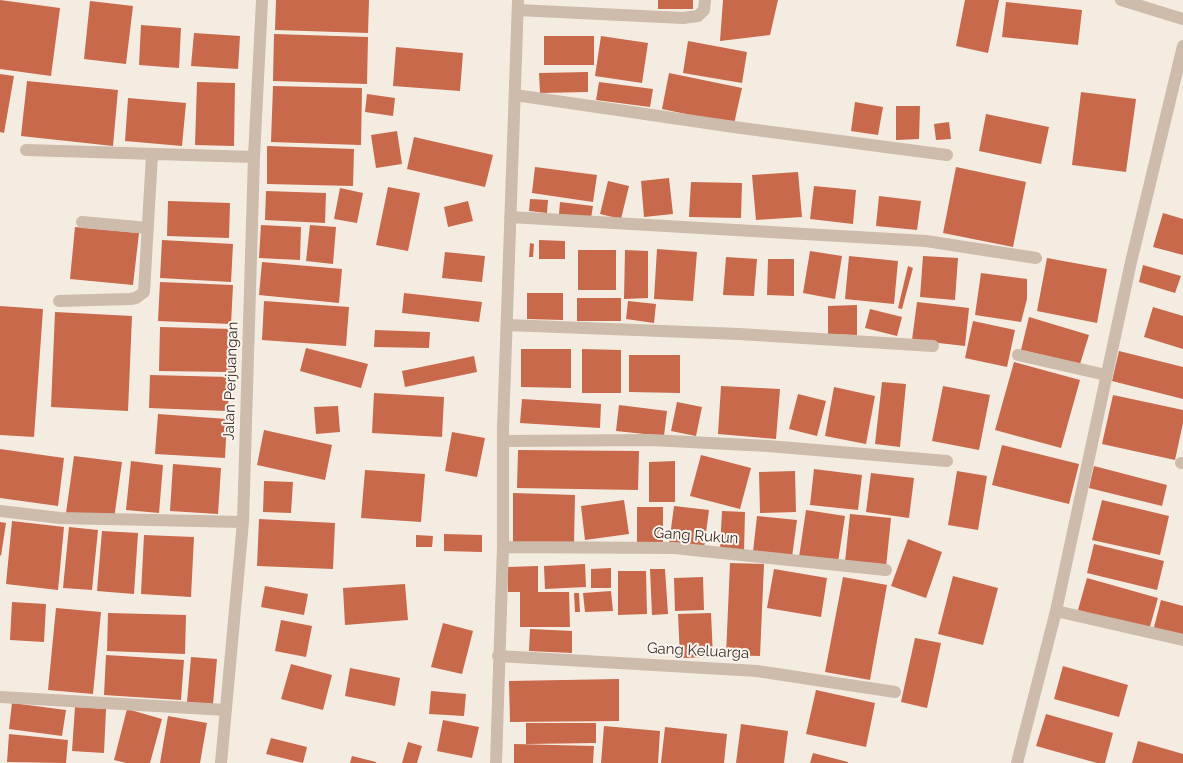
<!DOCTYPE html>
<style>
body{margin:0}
canvas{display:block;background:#f4ebe1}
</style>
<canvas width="1183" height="763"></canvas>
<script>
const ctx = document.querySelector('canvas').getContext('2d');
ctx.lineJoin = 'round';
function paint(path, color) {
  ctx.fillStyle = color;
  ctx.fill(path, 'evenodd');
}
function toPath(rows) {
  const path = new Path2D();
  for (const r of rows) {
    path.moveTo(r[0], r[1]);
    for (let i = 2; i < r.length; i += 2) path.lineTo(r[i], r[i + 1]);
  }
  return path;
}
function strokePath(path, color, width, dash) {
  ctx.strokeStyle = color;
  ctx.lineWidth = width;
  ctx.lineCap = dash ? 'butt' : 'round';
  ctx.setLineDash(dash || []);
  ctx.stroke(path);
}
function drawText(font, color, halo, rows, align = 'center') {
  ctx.font = font + ' Raleway,sans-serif';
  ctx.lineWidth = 4;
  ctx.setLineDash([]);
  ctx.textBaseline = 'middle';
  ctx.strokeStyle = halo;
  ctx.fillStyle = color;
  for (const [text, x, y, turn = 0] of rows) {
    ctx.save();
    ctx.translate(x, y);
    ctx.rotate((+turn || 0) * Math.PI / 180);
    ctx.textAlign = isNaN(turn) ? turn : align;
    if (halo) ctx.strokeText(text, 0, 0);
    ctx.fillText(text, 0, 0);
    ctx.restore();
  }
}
paint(toPath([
 [0,0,60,8,51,76,0,69],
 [276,0,369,0,368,33,275,30],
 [658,0,693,0,693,9,658,9],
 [723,0,778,0,770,35,720,41],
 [965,0,999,0,988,53,956,46],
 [90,1,133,6,126,64,84,59],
 [1006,2,1082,10,1078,45,1002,37],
 [141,25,181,28,179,68,139,65],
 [194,33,240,36,238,69,191,66],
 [274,34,368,37,367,84,273,81],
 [544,36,594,36,594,65,544,65],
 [601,36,648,43,642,83,595,76],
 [688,41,747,52,742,83,683,73],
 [396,47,463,53,460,91,393,86],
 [588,72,588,92,540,93,539,73],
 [669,73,742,88,734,124,662,109],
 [0,74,14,76,4,133,0,132],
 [27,81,118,90,113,146,21,136],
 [197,82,235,83,234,146,195,145],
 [599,82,653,89,650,107,596,100],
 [273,86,362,88,361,145,271,142],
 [1081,92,1136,99,1126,172,1072,165],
 [367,94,395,98,393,116,365,112],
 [128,98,186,103,182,146,125,141],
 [855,102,883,107,878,135,851,131],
 [896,106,920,106,919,139,896,140],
 [986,114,1049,127,1041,164,979,151],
 [949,122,951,139,936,140,934,124],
 [397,131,402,164,376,168,371,135],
 [414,137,493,155,485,187,407,169],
 [267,146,354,149,353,186,267,184],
 [535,167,597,175,593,202,532,193],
 [956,167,1026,182,1013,247,943,233],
 [798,172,802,217,756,220,752,175],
 [669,178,673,214,644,217,641,181],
 [608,181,629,186,621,219,600,214],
 [691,182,742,183,741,218,689,217],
 [814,186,856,190,853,224,810,219],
 [388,187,420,193,408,251,376,245],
 [340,188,363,193,357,223,334,219],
 [266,191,326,193,325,223,265,220],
 [879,196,921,201,917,230,876,226],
 [530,199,548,200,547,213,529,211],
 [168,201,230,203,229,238,167,236],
 [468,201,473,221,448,227,444,207],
 [560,202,593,206,591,218,559,214],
 [1163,213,1183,219,1183,255,1153,247],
 [261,225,301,227,300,260,259,258],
 [310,225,336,227,333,264,306,261],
 [75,227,139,233,133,285,70,279],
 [162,240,233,244,231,282,160,278],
 [539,240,565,241,565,259,539,259],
 [530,243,534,244,533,257,529,257],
 [657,249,697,252,693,301,654,299],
 [578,250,616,250,616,290,578,290],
 [625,250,648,251,648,298,624,299],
 [810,251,842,256,835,299,803,293],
 [445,252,485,256,482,282,442,278],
 [849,256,898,261,894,304,845,299],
 [923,256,958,258,955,300,920,297],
 [726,257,757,259,754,296,723,295],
 [1047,258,1107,269,1097,323,1037,311],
 [768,259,794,259,794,296,767,295],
 [262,262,342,269,339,303,259,295],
 [1143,265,1181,276,1175,293,1139,282],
 [908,266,913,268,902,309,898,308],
 [981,273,1027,279,1027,299,1021,322,975,315],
 [160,282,233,285,231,324,158,321],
 [404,293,482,302,479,322,402,313],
 [527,293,563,293,563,320,527,319],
 [577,298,621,298,621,321,577,321],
 [264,301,349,307,346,346,262,340],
 [628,301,656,304,654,323,626,319],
 [917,302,969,308,965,346,912,340],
 [857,305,857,335,828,334,828,306],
 [0,306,43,309,34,437,0,435],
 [1153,307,1183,316,1183,349,1144,337],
 [870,309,902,317,897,336,865,328],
 [55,312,132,316,128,411,51,407],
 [1029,317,1089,335,1080,364,1021,350],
 [973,321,1015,330,1007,367,965,358],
 [160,327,233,329,232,372,159,371],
 [375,330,430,332,429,348,374,347],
 [306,348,368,364,361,388,300,371],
 [521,349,571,349,571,388,521,387],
 [582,349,621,350,621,393,582,393],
 [1119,351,1183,367,1183,399,1112,381],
 [629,355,680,355,680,393,629,392],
 [474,356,477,372,405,387,402,371],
 [1014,362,1080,380,1061,448,995,430],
 [150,375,229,377,228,411,149,408],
 [882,382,906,384,900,447,875,444],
 [721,386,780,389,776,439,718,434],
 [943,386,990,395,979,450,932,441],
 [834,387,875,396,866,444,825,436],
 [374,393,444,397,442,437,372,433],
 [798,394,826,401,817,436,789,429],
 [1113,395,1183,410,1183,423,1175,460,1102,444],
 [522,399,601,404,600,428,520,423],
 [677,402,702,407,696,436,671,431],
 [619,405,667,411,664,436,616,431],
 [338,406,340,432,316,434,314,407],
 [158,414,227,419,225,458,155,454],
 [264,430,332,445,325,480,257,465],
 [452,432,485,438,477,477,445,471],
 [1002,445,1079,464,1069,504,992,485],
 [0,449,64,458,58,506,0,498],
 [518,450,639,451,638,490,517,488],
 [701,455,751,468,740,509,690,496],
 [74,456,122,462,114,519,66,513],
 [131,461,163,465,159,513,126,510],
 [675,461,675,502,649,502,649,462],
 [173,464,221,468,218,514,170,511],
 [1094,466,1167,485,1162,506,1089,488],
 [814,469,862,475,858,510,810,505],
 [365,470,425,474,421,522,361,518],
 [795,471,796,512,760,513,759,472],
 [957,471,987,476,978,530,948,525],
 [871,473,914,478,909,518,866,512],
 [264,481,293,482,291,513,263,512],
 [513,493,575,495,574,544,513,543],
 [624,500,629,534,585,540,581,506],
 [1102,500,1169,516,1160,555,1092,540],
 [674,506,709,510,704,548,669,544],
 [637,507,663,507,663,546,637,545],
 [806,510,845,516,838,562,799,557],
 [722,511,745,512,744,552,720,550],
 [850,514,891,518,886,567,845,562],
 [757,516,797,520,792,557,753,552],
 [259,519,335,523,333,569,257,566],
 [12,521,64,527,58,590,6,584],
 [0,522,6,523,1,556,0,555],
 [69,527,98,530,92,590,63,588],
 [102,531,138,533,134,594,97,591],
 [444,534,482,535,482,552,444,551],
 [144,535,194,537,191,597,141,594],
 [416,535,433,536,432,547,416,547],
 [908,539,942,552,926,598,891,586],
 [1094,544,1164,561,1157,590,1087,573],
 [730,563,764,564,760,656,726,655],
 [585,564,586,587,545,589,544,566],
 [538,566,538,592,532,592,569,592,570,627,520,627,520,592,508,592,508,567],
 [611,568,611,588,591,588,591,569],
 [650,569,665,569,668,614,652,615],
 [774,569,827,578,821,617,767,608],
 [618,571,646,571,647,614,618,615],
 [953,576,998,588,983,645,938,634],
 [703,577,704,610,675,611,674,578],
 [843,577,887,585,870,680,825,672],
 [1087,578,1158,598,1149,630,1078,610],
 [405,584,408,620,345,625,343,588],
 [265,586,308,594,304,615,261,607],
 [611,591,613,611,585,612,583,593],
 [574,593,579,593,580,612,575,612],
 [1161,600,1183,606,1183,639,1153,631],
 [12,602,46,604,44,642,10,640],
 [56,608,101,612,93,694,48,690],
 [108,613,186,615,185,654,107,651],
 [711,613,713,657,680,658,678,614],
 [281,620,312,626,306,657,275,651],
 [443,623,473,631,462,674,431,667],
 [530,629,572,631,572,653,529,651],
 [915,638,941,643,927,708,901,702],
 [106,655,184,660,181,700,104,695],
 [191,657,217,659,213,704,187,702],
 [291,664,332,675,323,710,281,699],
 [1063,666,1128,685,1119,717,1054,699],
 [350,668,400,678,395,706,345,696],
 [619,679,619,721,510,722,509,681],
 [816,690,875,703,866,747,806,734],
 [431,691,466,694,464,716,429,714],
 [12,703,66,710,62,736,9,729],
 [75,707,106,709,104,753,72,751],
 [127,709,162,719,150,763,126,763,114,760],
 [1046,714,1113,733,1105,763,1097,763,1036,746],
 [168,716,207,723,200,763,160,763],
 [443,720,479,727,472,758,437,751],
 [526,723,596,723,596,743,526,744],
 [741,724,788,731,784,763,736,763],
 [604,726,660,731,658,763,601,763],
 [665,727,727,734,724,763,661,763],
 [9,734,68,740,66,763,7,762],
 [271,738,307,747,303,763,266,754],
 [1138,741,1183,754,1183,763,1132,763],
 [408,742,422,746,417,763,402,763],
 [514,744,594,746,593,763,514,763],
 [813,753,848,762,848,763,810,763],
 [352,756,376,762,376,763,350,763]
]), '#c8694b');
strokePath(toPath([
 [518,10,683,18,698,16,704,10,705,0]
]), '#cdbbac', 12);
strokePath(toPath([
 [1121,0,1183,19],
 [515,95,741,128,947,155],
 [26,150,254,157],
 [510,217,926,241,1036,258],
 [82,222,148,228],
 [59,301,130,299,136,298,144,292,152,155],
 [507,325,739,334,933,346],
 [1018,355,1106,375],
 [503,441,651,440,768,446,947,461],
 [1181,463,1183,463],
 [0,511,60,518,243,522],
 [503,547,674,548,886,570],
 [1056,611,1183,640],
 [498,656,757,671,895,692],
 [0,697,226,710],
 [221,763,243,522,254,157,262,0],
 [496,763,503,547,503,428,518,0],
 [1017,763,1056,611,1131,262,1183,46]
]), '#cdbbac', 12);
drawText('15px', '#3b302b', '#fbf5ee', [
 ["Jalan Perjuangan",231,381,-88],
 ["Gang Rukun",696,536,4],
 ["Gang Keluarga",698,651,3]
]);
</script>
